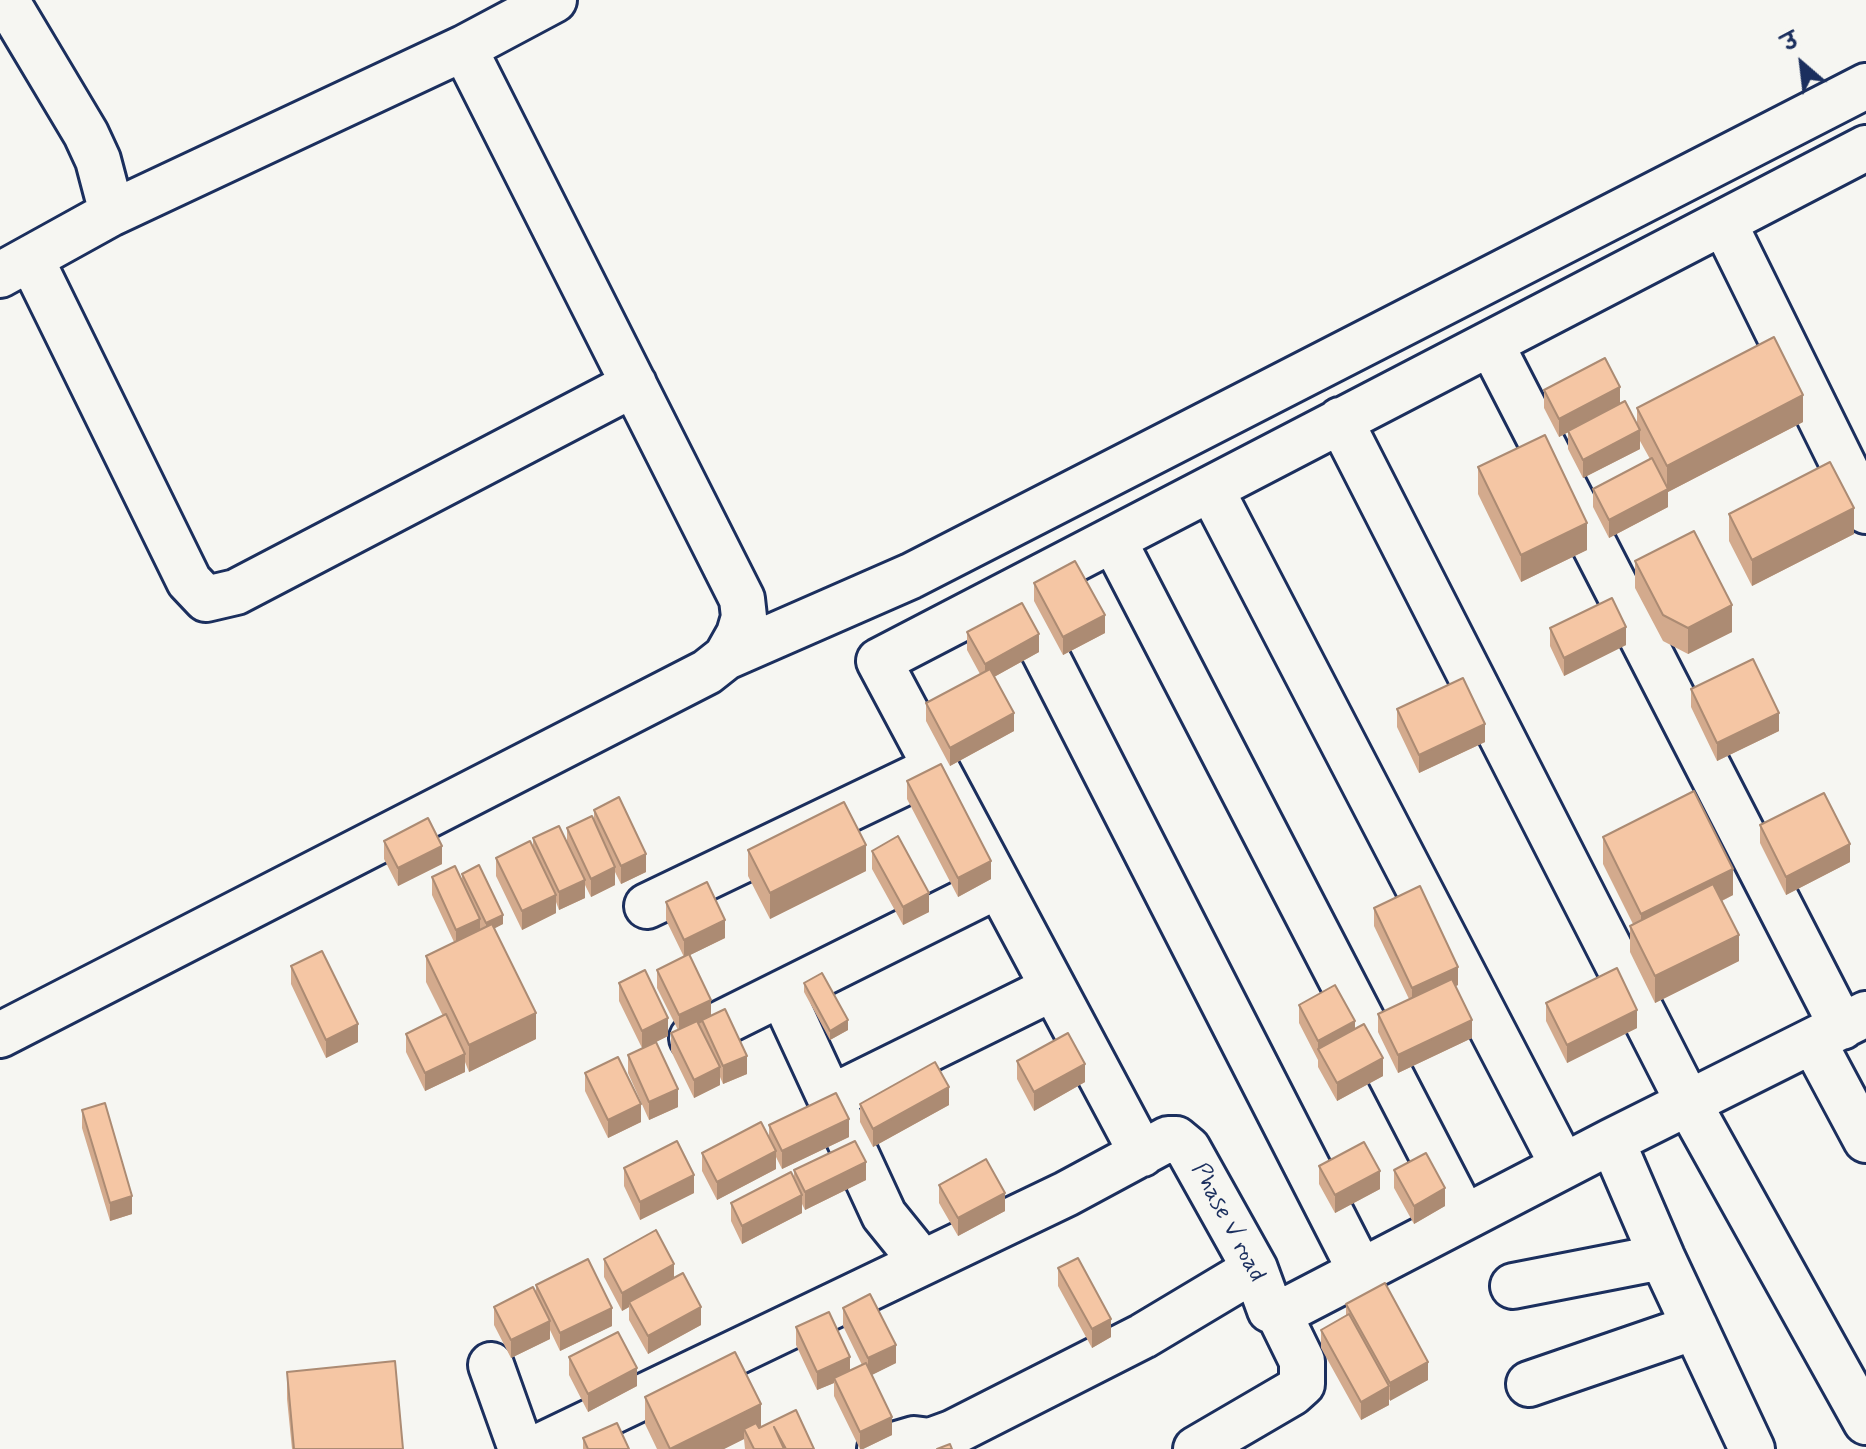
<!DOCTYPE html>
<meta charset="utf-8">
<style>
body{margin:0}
#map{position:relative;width:1866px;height:1449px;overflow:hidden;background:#f6f6f2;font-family:Mynerve,"Playpen Sans Deva",sans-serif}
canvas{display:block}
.north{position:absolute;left:1762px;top:24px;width:80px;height:80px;-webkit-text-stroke:6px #f6f6f2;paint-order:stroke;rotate:332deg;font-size:22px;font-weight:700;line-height:32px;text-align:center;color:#1b2f5e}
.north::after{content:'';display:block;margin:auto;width:28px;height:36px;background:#1b2f5e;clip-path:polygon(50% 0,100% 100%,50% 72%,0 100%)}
</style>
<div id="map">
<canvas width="1866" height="1449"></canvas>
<div class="north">उ</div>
</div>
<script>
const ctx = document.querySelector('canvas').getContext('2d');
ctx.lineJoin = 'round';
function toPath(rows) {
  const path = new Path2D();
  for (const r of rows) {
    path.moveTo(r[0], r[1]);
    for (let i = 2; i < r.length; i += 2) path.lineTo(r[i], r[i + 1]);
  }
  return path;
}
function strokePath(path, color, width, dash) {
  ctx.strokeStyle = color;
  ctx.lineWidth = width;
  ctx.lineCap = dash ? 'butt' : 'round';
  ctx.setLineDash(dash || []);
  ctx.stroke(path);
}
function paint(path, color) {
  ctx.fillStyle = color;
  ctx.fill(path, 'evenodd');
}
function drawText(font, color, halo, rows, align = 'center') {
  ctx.font = font + ' Mynerve,sans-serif';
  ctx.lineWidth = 8;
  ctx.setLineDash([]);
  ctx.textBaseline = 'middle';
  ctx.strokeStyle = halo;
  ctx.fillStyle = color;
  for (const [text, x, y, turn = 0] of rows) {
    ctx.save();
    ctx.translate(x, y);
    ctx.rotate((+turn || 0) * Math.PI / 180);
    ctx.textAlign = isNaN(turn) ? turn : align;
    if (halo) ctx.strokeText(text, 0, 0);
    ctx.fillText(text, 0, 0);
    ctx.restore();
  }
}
const minor = toPath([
 [6,0,86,134,98,160,112,213],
 [1724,223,1866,511],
 [31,259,189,581,206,599,236,592,634,384],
 [0,275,112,213,464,48,554,0],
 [1491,344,1842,1027],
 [1340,420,1689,1104,1866,1422],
 [1211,489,1563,1166],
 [1114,541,1464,1217],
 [1014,593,1361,1272],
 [726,657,911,576,1866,86],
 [647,906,935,768],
 [782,994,884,1215,922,1262],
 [0,1035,707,672,726,657,739,634,744,617,742,599,464,48],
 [692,1038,997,886],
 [1813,1041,1866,1140],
 [832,1097,1051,989],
 [1612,1141,1662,1257,1752,1449],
 [1142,1154,879,661,1866,148],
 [1513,1286,1662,1257],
 [491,1365,521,1449],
 [1529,1384,1695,1327],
 [534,1449,1066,1194,1168,1139,1176,1139,1188,1149,1255,1269,1270,1310,1279,1314,1612,1141,1866,1014],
 [880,1449,914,1439,930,1441,952,1433,1143,1336,1255,1269],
 [1196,1449,1292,1393,1302,1384,1302,1361,1279,1314]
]);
strokePath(minor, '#1b2f5e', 50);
strokePath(minor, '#f6f6f2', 44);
paint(toPath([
 [1544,390,1620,404,1637,425,1637,408,1803,422,1668,492,1668,507,1609,538,1593,507,1593,489,1650,459,1640,441,1640,449,1583,478,1568,449,1568,432,1559,437,1544,408],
 [1478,467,1587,550,1521,582,1478,494],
 [1729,514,1854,534,1752,586,1729,541],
 [1635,561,1732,632,1688,654,1663,641,1635,588],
 [1034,583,1105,633,1063,655,1034,601],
 [1550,628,1626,645,1564,676,1550,646],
 [967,632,1039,652,994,677,1014,731,950,766,926,721,926,703,980,674,967,650],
 [1691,689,1779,731,1717,761,1691,707],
 [1397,709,1485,742,1419,773,1397,727],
 [907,781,991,879,958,897,907,799],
 [594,810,646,872,621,884,615,872,615,885,591,897,585,885,585,898,559,910,556,902,556,913,522,930,496,876,496,858,533,848,533,838,567,842,567,828,594,820],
 [1760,825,1850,862,1786,895,1760,843],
 [1603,837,1733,895,1722,901,1739,961,1655,1003,1630,952,1630,926,1633,924,1603,864],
 [384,841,442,864,398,886,384,859],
 [748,850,866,871,770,919,748,876],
 [872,851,929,912,903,925,872,869],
 [462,874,503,924,494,928,536,1039,469,1072,465,1062,465,1072,425,1091,406,1052,406,1034,443,1016,426,982,426,956,454,942,432,895,432,877,462,880],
 [666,902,725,938,690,955,711,1016,747,1074,723,1084,720,1077,720,1085,694,1098,671,1051,671,1033,678,1030,657,988,657,970,684,957,666,920],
 [1374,908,1458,985,1456,986,1472,1038,1398,1073,1378,1032,1378,1014,1409,999,1374,926],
 [291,966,358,1042,326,1058,291,984],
 [619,983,668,1036,656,1042,678,1107,649,1120,628,1073,628,1055,642,1048,619,1001],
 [804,983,848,1030,830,1040,804,992],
 [1546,1003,1637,1028,1567,1063,1546,1021],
 [1299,1005,1355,1029,1383,1076,1337,1101,1318,1067,1318,1060,1299,1023],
 [1017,1061,1085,1082,1034,1111,1017,1079],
 [585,1073,641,1122,608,1138,585,1091],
 [860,1104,949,1105,873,1147,860,1122],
 [82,1110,132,1214,110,1221,82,1128],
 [769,1125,849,1137,782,1169,776,1157,776,1169,717,1200,702,1171,702,1153,769,1138],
 [1319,1166,1380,1189,1335,1213,1319,1184],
 [624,1168,694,1193,640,1220,624,1186],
 [794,1170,866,1180,805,1210,802,1204,802,1213,742,1244,731,1221,731,1203,794,1180],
 [1394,1170,1445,1206,1414,1224,1394,1188],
 [939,1185,1005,1211,958,1236,939,1203],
 [604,1259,674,1277,701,1325,648,1354,629,1320,629,1307,622,1311,604,1277],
 [1058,1268,1111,1337,1092,1348,1058,1286],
 [536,1285,612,1326,560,1351,550,1330,550,1339,511,1358,494,1325,494,1307,536,1293],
 [1346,1304,1428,1380,1389,1400,1389,1405,1361,1420,1321,1348,1321,1330,1346,1315],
 [843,1308,896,1363,871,1375,892,1435,863,1449,860,1449,834,1396,834,1383,817,1390,796,1345,796,1327,850,1370,862,1365,843,1326],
 [569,1357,637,1386,588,1412,569,1375],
 [287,1372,403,1449,292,1449,287,1399],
 [645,1397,761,1427,814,1449,745,1449,744,1439,724,1449,657,1449,645,1424],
 [583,1438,629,1449,583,1449]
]), '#d3aa8d');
paint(toPath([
 [1620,387,1620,405,1559,437,1559,419],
 [1803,395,1803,422,1668,492,1668,507,1609,538,1609,520,1667,490,1667,466],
 [1640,430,1640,449,1583,478,1583,460],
 [1854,508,1854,534,1752,586,1752,560],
 [1587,523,1587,550,1521,582,1521,555],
 [1732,605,1732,632,1688,654,1688,628],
 [1105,615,1105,633,1063,655,1063,637],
 [1626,627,1626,645,1564,676,1564,658],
 [1039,634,1039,652,985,682,985,664],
 [1014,713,1014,731,950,766,950,748],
 [1779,713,1779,731,1717,761,1717,743],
 [1485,724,1485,742,1419,773,1419,755],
 [1850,844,1850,862,1786,895,1786,877],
 [866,845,866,871,770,919,770,893],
 [442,846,442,864,398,886,398,868],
 [646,854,646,872,621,884,621,866],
 [991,861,991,879,958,897,958,878],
 [615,867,615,885,591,897,591,879],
 [1733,869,1733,895,1641,941,1641,914],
 [585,880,585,898,559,910,559,892],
 [929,893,929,912,903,925,903,907],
 [556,895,556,913,522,930,522,911],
 [503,915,503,924,486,933,486,923],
 [480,919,480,937,456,948,456,930],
 [725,920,725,938,684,958,684,940],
 [1739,935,1739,961,1655,1003,1655,976],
 [1458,967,1458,985,1412,1006,1412,988],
 [711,1000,711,1018,679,1033,679,1015],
 [1637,1010,1637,1028,1567,1063,1567,1045],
 [536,1013,536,1039,469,1072,469,1045],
 [668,1018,668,1036,642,1049,642,1031],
 [848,1020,848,1030,830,1040,830,1031],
 [1472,1020,1472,1038,1398,1073,1398,1055],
 [1355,1021,1355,1039,1318,1049,1318,1060,1318,1041],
 [358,1024,358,1042,326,1058,326,1040],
 [465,1054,465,1072,425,1091,425,1073],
 [747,1056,747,1074,723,1084,723,1066],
 [1383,1058,1383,1076,1337,1101,1337,1083],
 [1085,1064,1085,1082,1034,1111,1034,1092],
 [720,1067,720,1085,694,1098,694,1080],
 [949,1087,949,1105,873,1147,873,1129],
 [678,1089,678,1107,649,1120,649,1102],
 [641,1104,641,1122,608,1138,608,1120],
 [849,1119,849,1137,782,1169,782,1151],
 [776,1151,776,1169,717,1200,717,1182],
 [866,1162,866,1180,805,1210,805,1192],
 [1380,1171,1380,1189,1335,1213,1335,1195],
 [694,1175,694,1193,640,1220,640,1202],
 [1445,1188,1445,1206,1414,1224,1414,1206],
 [1005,1193,1005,1211,958,1236,958,1218],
 [802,1195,802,1213,742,1244,742,1226],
 [132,1196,132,1214,110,1221,110,1203],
 [674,1264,674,1282,629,1302,629,1307,622,1311,622,1293],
 [701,1307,701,1325,648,1354,648,1336],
 [612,1308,612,1326,560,1351,560,1333],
 [1111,1319,1111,1337,1092,1348,1092,1329],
 [550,1321,550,1339,511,1358,511,1340],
 [896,1345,896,1363,868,1377,868,1358],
 [850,1357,850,1375,834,1378,834,1383,817,1390,817,1372],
 [1428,1362,1428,1380,1390,1401,1390,1383],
 [637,1368,637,1386,588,1412,588,1394],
 [1389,1386,1389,1405,1361,1420,1361,1402],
 [761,1404,761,1431,744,1429,744,1439,724,1449,670,1449],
 [892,1417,892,1435,863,1449,860,1449,860,1432]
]), '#ac8b73');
const building = toPath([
 [1774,337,1803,395,1667,466,1637,408,1774,337],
 [1605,358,1620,387,1559,419,1544,390,1605,358],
 [1625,401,1640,430,1583,460,1568,431,1625,401],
 [1545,435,1587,523,1521,555,1478,467,1545,435],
 [1652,458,1668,489,1609,520,1593,489,1652,458],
 [1830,462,1854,508,1752,560,1729,514,1830,462],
 [1694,531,1732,605,1688,628,1663,615,1635,561,1694,531],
 [1075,561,1105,615,1063,637,1034,583,1075,561],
 [1612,598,1626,627,1564,658,1550,628,1612,598],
 [1022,603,1039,634,985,664,967,632,1022,603],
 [1753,659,1779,713,1717,743,1691,689,1753,659],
 [990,669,1014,713,950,748,926,703,990,669],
 [1463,678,1485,724,1419,755,1397,709,1463,678],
 [941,764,991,861,958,878,907,781,941,764],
 [1694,791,1733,869,1641,914,1603,837,1694,791],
 [1824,793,1850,844,1786,877,1760,825,1824,793],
 [619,797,646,854,621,866,594,810,619,797],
 [844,802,866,845,770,893,748,850,844,802],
 [592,816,615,867,591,879,567,828,592,816],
 [428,818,442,846,398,868,384,841,428,818],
 [559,826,585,880,559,892,533,838,559,826],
 [898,836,929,893,903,907,872,851,898,836],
 [530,841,556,895,522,911,496,858,530,841],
 [479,865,503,915,486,923,462,874,479,865],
 [455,866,480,919,456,930,432,877,455,866],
 [707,882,725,920,684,940,666,902,707,882],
 [1713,884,1739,935,1655,976,1630,926,1713,884],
 [1420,886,1458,967,1412,988,1374,908,1420,886],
 [492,924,536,1013,469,1045,426,956,492,924],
 [322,951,358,1024,326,1040,291,966,322,951],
 [689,954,711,1000,679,1015,657,970,689,954],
 [1617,968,1637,1010,1567,1045,1546,1003,1617,968],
 [645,970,668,1018,642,1031,619,983,645,970],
 [822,973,848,1020,830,1031,804,983,822,973],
 [1452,979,1472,1020,1398,1055,1378,1014,1452,979],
 [1335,985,1355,1021,1318,1041,1299,1005,1335,985],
 [725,1009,747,1056,723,1066,702,1020,725,1009],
 [446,1014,465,1054,425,1073,406,1034,446,1014],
 [697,1021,720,1067,694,1080,671,1033,697,1021],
 [1364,1024,1383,1058,1337,1083,1318,1049,1364,1024],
 [1068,1033,1085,1064,1034,1092,1017,1061,1068,1033],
 [656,1042,678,1089,649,1102,628,1055,656,1042],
 [618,1057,641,1104,608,1120,585,1073,618,1057],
 [935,1062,949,1087,873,1129,860,1104,935,1062],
 [836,1093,849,1119,782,1151,769,1125,836,1093],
 [105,1103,132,1196,110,1203,82,1110,105,1103],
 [761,1122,776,1151,717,1182,702,1153,761,1122],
 [677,1141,694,1175,640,1202,624,1168,677,1141],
 [855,1141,866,1162,805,1192,794,1170,855,1141],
 [1364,1142,1380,1171,1335,1195,1319,1166,1364,1142],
 [1426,1153,1445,1188,1414,1206,1394,1170,1426,1153],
 [986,1159,1005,1193,958,1218,939,1185,986,1159],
 [791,1172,802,1195,742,1226,731,1203,791,1172],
 [656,1230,674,1264,622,1293,604,1259,656,1230],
 [1078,1258,1111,1319,1092,1329,1058,1268,1078,1258],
 [588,1259,612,1308,560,1333,536,1285,588,1259],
 [683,1273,701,1307,648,1336,629,1302,683,1273],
 [1385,1283,1428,1362,1390,1383,1346,1304,1385,1283],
 [533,1287,550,1321,511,1340,494,1307,533,1287],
 [870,1294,896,1345,868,1358,843,1308,870,1294],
 [829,1312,850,1357,817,1372,796,1327,829,1312],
 [1349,1314,1389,1386,1361,1402,1321,1330,1349,1314],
 [618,1332,637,1368,588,1394,569,1357,618,1332],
 [735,1352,761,1404,670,1449,645,1397,735,1352],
 [395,1361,403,1449,294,1449,287,1372,395,1361],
 [866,1363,892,1417,860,1432,834,1378,866,1363],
 [796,1410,814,1449,786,1449,774,1427,784,1449,754,1449,744,1429,756,1423,759,1428,796,1410],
 [617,1423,629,1449,588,1449,583,1438,617,1423],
 [950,1444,952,1449,937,1449,950,1444]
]);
paint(building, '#f5c6a4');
strokePath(building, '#ac8b73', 2);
drawText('24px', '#1b2f5e', '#f6f6f2', [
 ["Phase V road",1227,1223,62]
]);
</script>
